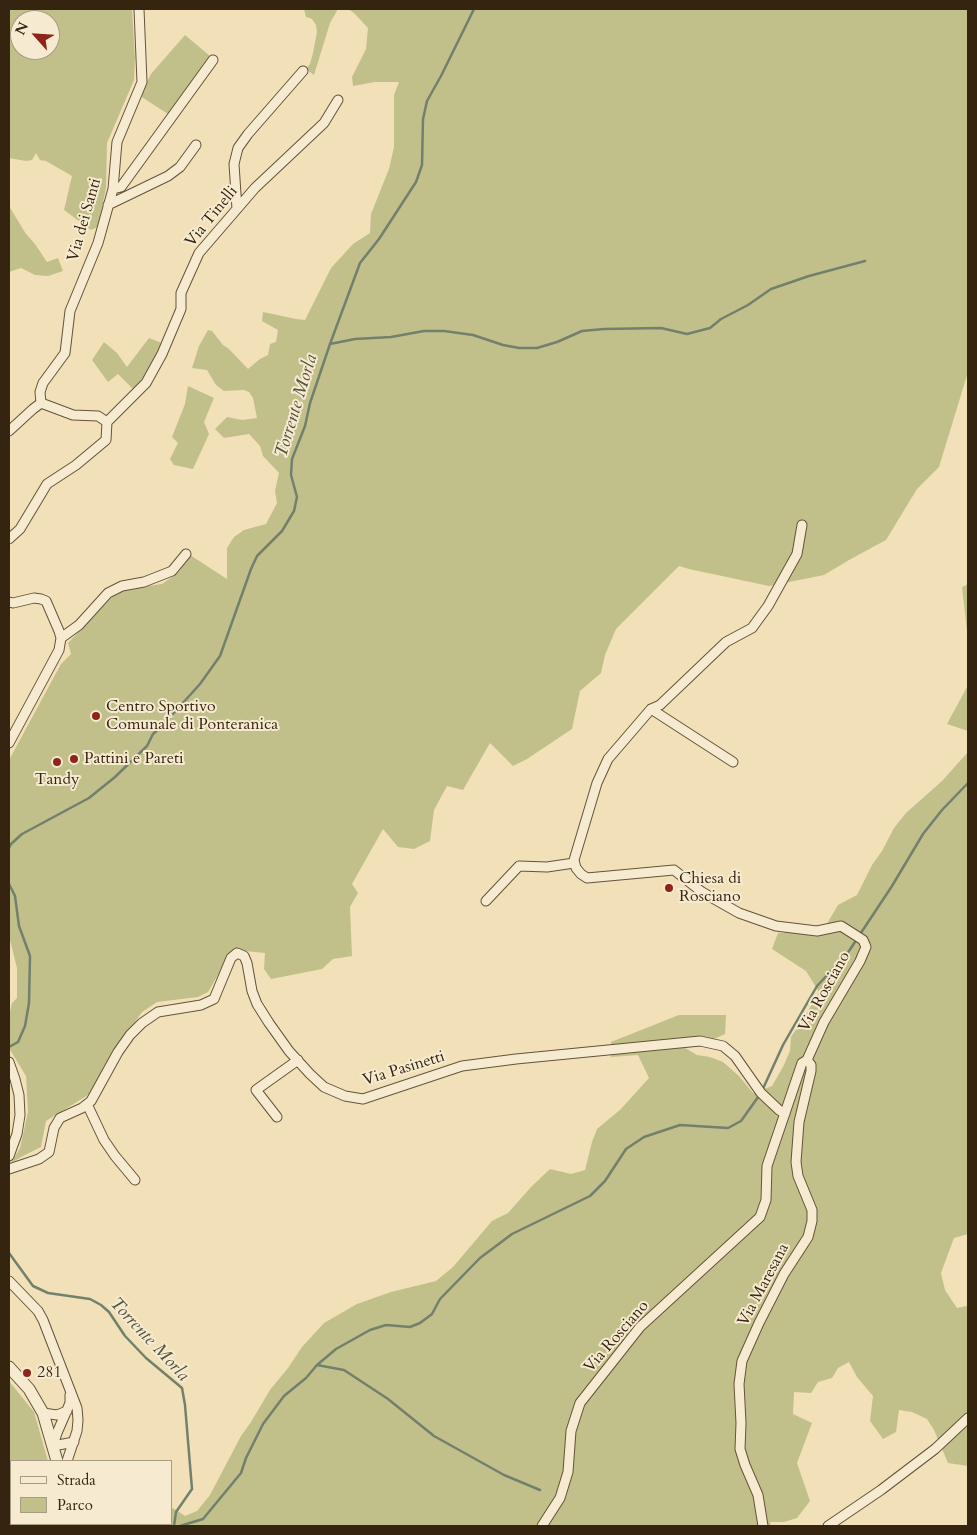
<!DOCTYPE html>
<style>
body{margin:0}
#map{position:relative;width:977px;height:1535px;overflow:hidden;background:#f1e0b8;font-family:Cardo,serif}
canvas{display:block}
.frame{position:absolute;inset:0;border:10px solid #352410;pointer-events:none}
.legend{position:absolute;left:10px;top:1460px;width:162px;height:65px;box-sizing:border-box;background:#f6ebd1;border:1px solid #a99b84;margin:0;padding:6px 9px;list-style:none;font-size:15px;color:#352410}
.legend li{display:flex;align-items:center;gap:10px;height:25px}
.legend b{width:25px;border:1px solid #a99b84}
.north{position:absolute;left:10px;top:10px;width:50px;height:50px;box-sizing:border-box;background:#f6ebd1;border:1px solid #a99b84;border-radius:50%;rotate:296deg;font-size:14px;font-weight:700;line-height:20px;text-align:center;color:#352410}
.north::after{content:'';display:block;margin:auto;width:18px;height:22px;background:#8f2418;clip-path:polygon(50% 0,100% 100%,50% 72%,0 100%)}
</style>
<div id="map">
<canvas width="977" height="1535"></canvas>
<div class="frame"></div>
<ul class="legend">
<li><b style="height:6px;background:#f6ebd1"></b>Strada</li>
<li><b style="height:14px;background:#c1c08a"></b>Parco</li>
</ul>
<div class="north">N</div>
</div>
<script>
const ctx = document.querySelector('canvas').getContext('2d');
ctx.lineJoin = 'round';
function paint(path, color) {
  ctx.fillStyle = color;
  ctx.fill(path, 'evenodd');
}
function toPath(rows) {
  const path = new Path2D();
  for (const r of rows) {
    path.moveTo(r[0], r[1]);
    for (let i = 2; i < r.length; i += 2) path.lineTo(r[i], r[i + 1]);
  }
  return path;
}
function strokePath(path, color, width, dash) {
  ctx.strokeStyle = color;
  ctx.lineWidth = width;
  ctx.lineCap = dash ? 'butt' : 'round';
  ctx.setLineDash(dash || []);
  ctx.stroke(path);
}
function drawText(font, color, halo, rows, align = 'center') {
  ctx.font = font + ' Cardo,serif';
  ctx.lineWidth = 4;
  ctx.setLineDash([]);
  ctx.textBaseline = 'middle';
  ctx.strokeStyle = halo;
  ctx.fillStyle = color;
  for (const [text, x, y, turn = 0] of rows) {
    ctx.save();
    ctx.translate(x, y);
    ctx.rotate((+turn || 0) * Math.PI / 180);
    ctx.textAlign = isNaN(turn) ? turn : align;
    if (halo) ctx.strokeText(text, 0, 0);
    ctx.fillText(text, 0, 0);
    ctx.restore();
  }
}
paint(toPath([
 [9,9,132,9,135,58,134,80,107,143,106,188,98,227,91,230,64,210,72,176,46,161,40,160,36,153,32,160,26,161,9,158],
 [20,20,50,20,50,50,20,50],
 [304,9,338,9,330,23,314,75,306,69,310,64,313,53,317,32,316,25,312,19,306,17],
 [348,9,968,9,968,372,939,467,917,489,886,540,849,560,824,575,769,586,689,569,679,566,616,629,605,655,601,673,580,691,572,729,527,759,513,766,490,743,463,790,447,786,434,810,430,841,414,849,398,847,383,829,352,884,358,893,350,907,352,956,333,959,322,969,271,979,264,969,265,953,245,951,234,948,208,992,198,997,157,1002,142,1012,104,1066,93,1092,46,1121,41,1147,21,1157,11,1163,20,1148,28,1112,26,1076,9,1048,9,1017,12,1003,17,998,17,968,9,936,9,760,61,664,71,654,68,643,119,590,162,584,179,572,190,555,227,579,227,548,234,537,244,530,266,524,277,503,275,491,279,473,263,456,260,446,249,434,224,438,215,429,227,417,242,420,257,418,253,398,249,392,244,390,224,391,216,385,207,370,192,368,199,346,208,330,212,331,223,345,229,349,248,369,260,359,268,355,270,344,276,342,278,330,262,321,263,312,296,319,305,320,331,268,353,244,370,233,371,214,389,169,394,147,394,95,399,82,375,82,353,86,352,77,366,49,368,28,354,13],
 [185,35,210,56,168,114,140,96,151,74],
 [9,206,26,234,35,244,47,262,58,258,63,271,48,276,35,275,21,268,9,272],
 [149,338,164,344,144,379,133,389,118,374,108,382,92,360,104,342,117,353,127,367],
 [188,386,214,398,204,422,209,434,193,469,174,465,170,459,178,443,172,437,185,404],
 [968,584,968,640,962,587],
 [967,687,968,687,968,731,947,724],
 [968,752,968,1234,954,1238,941,1273,945,1290,957,1308,966,1306,968,1307,968,1466,948,1463,934,1430,927,1419,912,1412,899,1410,896,1432,883,1439,870,1421,873,1396,857,1377,849,1362,838,1368,832,1378,818,1382,811,1393,794,1392,793,1414,812,1423,797,1463,810,1501,797,1518,784,1522,770,1522,771,1526,163,1526,164,1524,171,1524,171,1511,173,1508,185,1516,197,1511,210,1495,241,1436,251,1422,270,1390,288,1368,302,1347,324,1323,357,1304,391,1292,436,1281,453,1267,492,1221,508,1213,531,1187,550,1169,571,1174,585,1170,592,1142,597,1129,621,1109,649,1078,638,1055,611,1057,611,1042,679,1015,726,1015,725,1034,705,1043,685,1048,697,1055,710,1057,723,1062,739,1076,753,1093,772,1086,783,1067,790,1051,791,1037,805,1016,819,992,806,971,772,949,778,933,826,932,828,922,838,905,857,895,872,865,882,851,894,828,906,813,942,781],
 [9,1381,34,1412,48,1461,11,1461,11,1499,9,1501]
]), '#c1c08a');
strokePath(toPath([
 [330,344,355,339,391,337,424,331,444,331,473,335,503,345,519,348,537,348,557,342,582,331,604,329,661,328,687,334,710,328,721,319,748,305,771,289,809,276,865,261],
 [9,848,11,844,22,834,89,798,115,777,147,746,153,734,162,726,200,684,220,656,251,569,257,556,282,531,294,511,297,497,291,475,292,459,305,426,310,403,330,344,360,263,379,239,416,182,422,165,423,119,427,101,441,76,474,9],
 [9,884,15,896,19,926,30,956,29,1003,25,1026,18,1042,9,1047],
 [9,1253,33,1286,48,1293,90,1299,101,1305,109,1312,125,1336,146,1358,182,1388,185,1405,192,1489,176,1512,174,1526],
 [317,1365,336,1349,370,1330,386,1325,410,1327,420,1323,432,1314,440,1299,480,1258,512,1234,590,1196,605,1181,626,1149,644,1137,680,1125,728,1128,741,1121,761,1093,783,1045,817,986,847,954,892,886,923,834,942,810,968,783],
 [180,1526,203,1519,241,1473,246,1458,263,1424,284,1396,306,1378,317,1365,344,1370,388,1399,434,1436,504,1475,540,1490]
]), '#72806c', 2.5);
const minor = toPath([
 [113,189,121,187,213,60],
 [108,205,168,176,180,167,196,145],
 [237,209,234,164,238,148,248,134,303,71],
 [41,403,40,392,43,383,65,353,70,311,98,243,113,189,117,142,142,82,139,9],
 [107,422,146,383,162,354,181,309,181,293,199,253,255,188,324,123,338,100],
 [9,431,33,409,41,403,73,415,98,416,107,422],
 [9,539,20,529,47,484,76,465,106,440,107,422],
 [9,602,13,603,34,598,41,599,46,601,59,631,61,638,59,650,9,743],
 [61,638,79,625,108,593,122,586,144,582,172,571,186,554],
 [651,709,733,762],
 [486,901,519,866,547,867,574,863],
 [9,1062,15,1079,19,1095,20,1115,17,1134,9,1156],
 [87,1104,104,1140,115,1156,135,1180],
 [277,1117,256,1090,298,1060],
 [9,1169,39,1159,49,1152,54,1128,60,1118,82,1108,91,1101,118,1052,130,1035,142,1023,158,1012,201,1005,214,999,231,958,237,953,244,956,247,963,252,991,257,1004,269,1023,289,1051,310,1074,324,1087,345,1096,363,1099,462,1066,516,1059,700,1041,723,1046,735,1056,761,1093,779,1110,785,1114],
 [9,1281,38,1311,43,1320,77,1408,78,1420,77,1431,67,1461],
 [70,1395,70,1403,57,1433,53,1446,74,1442],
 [43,1413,57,1415,67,1411],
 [542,1526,560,1498,568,1472,571,1431,580,1403,640,1327,760,1217,766,1200,767,1166,802,1063,807,1060,824,1022,860,961,866,947,863,940,841,926,817,931,776,926,739,913,702,892,674,870,587,878,581,874,576,868,574,860,597,783,608,759,651,709,660,705,726,642,752,628,768,606,797,554,802,525],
 [763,1526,758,1495,745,1465,740,1449,741,1423,739,1384,742,1361,759,1323,784,1274,808,1237,812,1221,812,1210,798,1176,796,1162,799,1122,811,1071,811,1065,807,1060],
 [828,1526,881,1490,935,1449,968,1418]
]);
const tertiary = toPath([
 [9,1367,29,1389,43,1413,57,1461],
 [68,1524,68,1526]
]);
strokePath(minor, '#64533a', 11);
strokePath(tertiary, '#64533a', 13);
strokePath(minor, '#f6ebd1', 9);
strokePath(tertiary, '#f6ebd1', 11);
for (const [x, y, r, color] of [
 [96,716,5,"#8f2418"],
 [74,759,5,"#8f2418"],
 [57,762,5,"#8f2418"],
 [669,888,5,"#8f2418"],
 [27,1373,5,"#8f2418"]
]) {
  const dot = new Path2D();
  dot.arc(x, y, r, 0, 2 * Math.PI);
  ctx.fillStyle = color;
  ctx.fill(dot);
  strokePath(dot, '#f6ebd1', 2);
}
drawText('16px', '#352410', '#f6ebd1', [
 ["Via Tinelli",212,217,-51],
 ["Via dei Santi",85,220,-74],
 ["Via Rosciano",825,992,-61],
 ["Via Pasinetti",404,1069,-17],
 ["Via Maresana",764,1285,-62],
 ["Via Rosciano",617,1337,-49]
]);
drawText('16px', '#352410', '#f6ebd1', [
 ["Centro Sportivo",106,707],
 ["Comunale di Ponteranica",106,725],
 ["Pattini e Pareti",84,759],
 ["Tandy",57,780,"center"],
 ["Chiesa di",679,879],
 ["Rosciano",679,897],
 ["281",37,1373]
], 'left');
drawText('italic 18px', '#54523e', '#f6ebd1', [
 ["Torrente Morla",297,406,-73],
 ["Torrente Morla",149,1340,47]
]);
</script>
